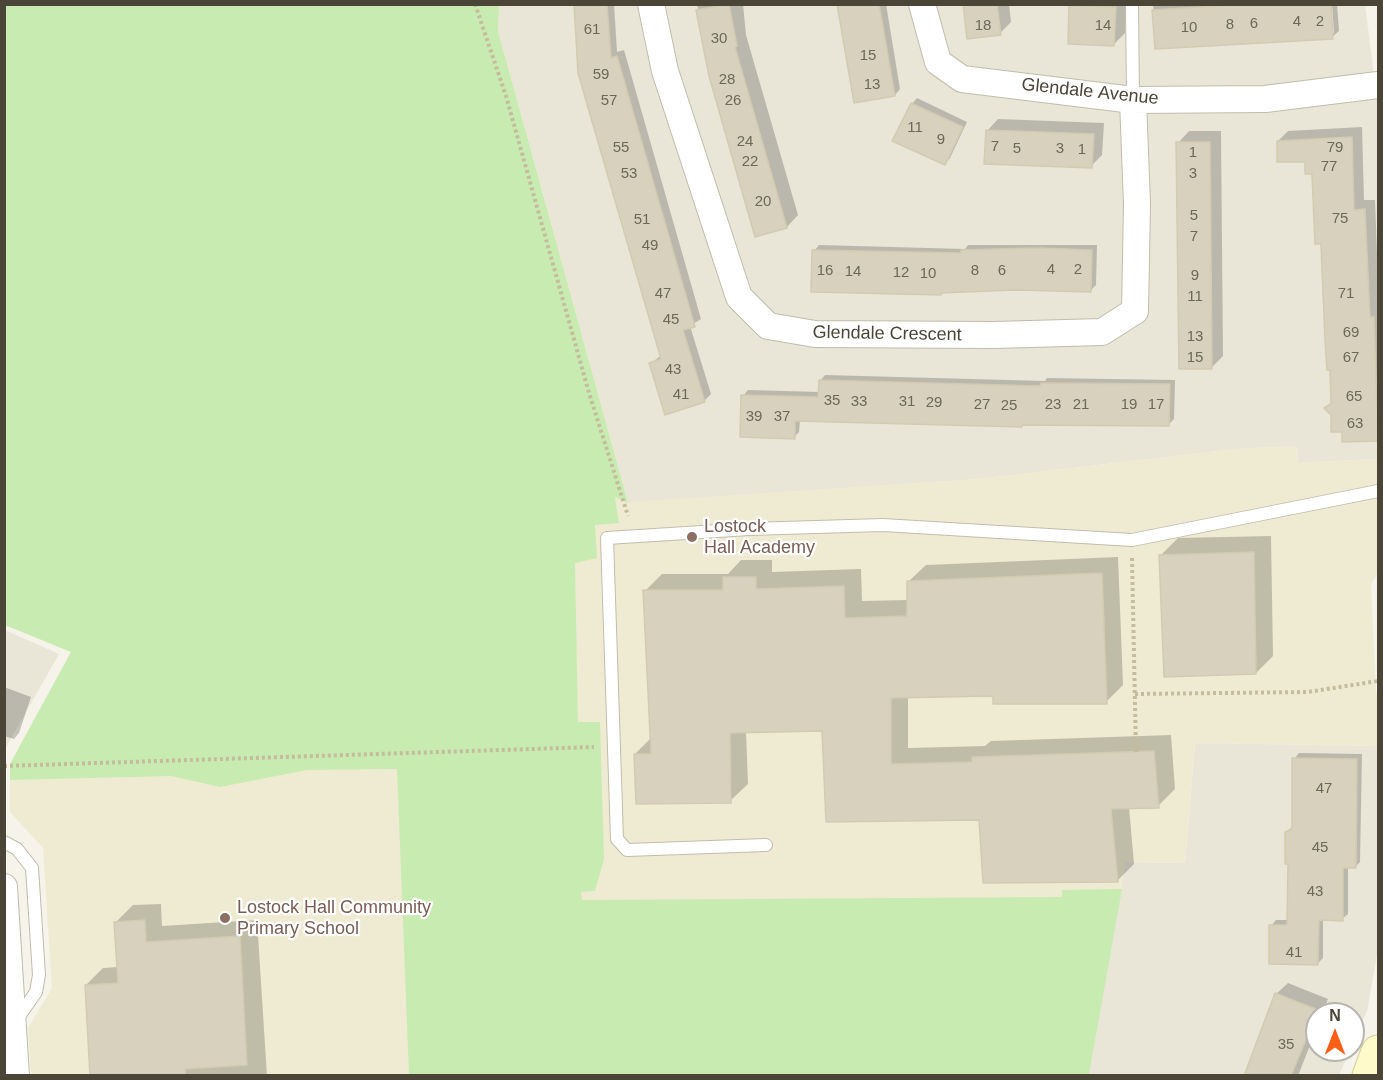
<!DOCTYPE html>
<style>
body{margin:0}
#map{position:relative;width:1383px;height:1080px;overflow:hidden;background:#f5f3ea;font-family:Helvetica,sans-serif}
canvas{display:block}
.frame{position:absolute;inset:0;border:6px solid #4a4537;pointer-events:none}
.north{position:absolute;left:1305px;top:1002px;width:60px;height:60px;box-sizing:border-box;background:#fff;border:2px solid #b7b5af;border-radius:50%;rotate:0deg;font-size:16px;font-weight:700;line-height:24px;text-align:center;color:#4a4537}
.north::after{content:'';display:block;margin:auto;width:21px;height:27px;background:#ff5e17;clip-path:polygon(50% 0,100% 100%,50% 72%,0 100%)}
</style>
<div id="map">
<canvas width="1383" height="1080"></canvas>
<div class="frame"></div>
<div class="north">N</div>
</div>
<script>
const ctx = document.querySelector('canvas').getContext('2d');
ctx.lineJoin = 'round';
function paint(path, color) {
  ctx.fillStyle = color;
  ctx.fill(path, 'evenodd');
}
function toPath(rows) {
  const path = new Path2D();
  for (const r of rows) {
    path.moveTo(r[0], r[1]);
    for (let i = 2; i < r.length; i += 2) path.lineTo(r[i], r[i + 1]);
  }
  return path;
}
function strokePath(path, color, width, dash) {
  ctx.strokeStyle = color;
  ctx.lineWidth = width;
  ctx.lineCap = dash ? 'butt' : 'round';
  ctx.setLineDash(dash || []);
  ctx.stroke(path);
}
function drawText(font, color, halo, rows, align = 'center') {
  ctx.font = font + ' Helvetica,sans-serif';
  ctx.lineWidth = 4.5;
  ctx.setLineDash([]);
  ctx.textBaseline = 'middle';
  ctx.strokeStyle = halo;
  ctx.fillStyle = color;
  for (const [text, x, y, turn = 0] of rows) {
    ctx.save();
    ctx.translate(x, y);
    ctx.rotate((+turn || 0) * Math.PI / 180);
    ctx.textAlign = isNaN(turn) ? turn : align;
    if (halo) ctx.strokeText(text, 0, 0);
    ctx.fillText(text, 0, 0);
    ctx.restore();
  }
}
paint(toPath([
 [499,4,1365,5,1378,106,1378,459,1298,463,1297,446,1235,449,978,479,628,503,498,31],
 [5,630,59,654,5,749],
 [1195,743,1378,746,1378,950,1367,1011,1353,1043,1353,1014,1317,1014,1317,1050,1350,1050,1339,1075,1089,1076,1125,862,1185,863]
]), '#e9e6d7');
paint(toPath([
 [4,5,499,5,498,31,628,502,978,479,1235,449,1297,446,1298,463,1378,459,1378,572,1371,585,1376,692,1378,696,1378,746,1195,743,1185,863,1125,862,1089,1075,31,1075,28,1028,52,988,43,848,10,812,10,764,71,652,5,625]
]), '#efebd3');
paint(toPath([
 [4,5,499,5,498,31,628,503,615,497,619,523,595,525,597,558,575,563,578,722,600,722,604,859,595,891,581,892,582,900,1062,897,1062,890,1122,889,1089,1075,409,1075,397,769,307,770,220,787,171,776,10,780,10,764,71,652,5,625]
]), '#c8ebb1');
paint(toPath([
 [575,4,614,4,617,52,624,50,701,319,690,326,711,394,704,401,651,363,662,355],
 [697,4,743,4,746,35,798,215,787,227,756,235,718,105],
 [839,4,886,4,900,89,895,95],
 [964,4,1009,4,1011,22,1000,33],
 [1072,4,1126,4,1125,33,1114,44,1070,6],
 [1153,4,1329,4,1331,33,1334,33,1332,4,1337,4,1339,31,1332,37,1156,48],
 [917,98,967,122,950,158,945,164,912,104],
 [998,119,1104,123,1102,155,1091,166,987,131],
 [1362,127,1364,200,1375,200,1378,279,1378,439,1344,440,1343,430,1326,408,1332,403,1323,242,1314,173,1306,160,1278,141,1288,131],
 [1189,131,1221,131,1223,356,1212,367,1178,143],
 [819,245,965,249,968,245,1097,245,1096,285,1090,291,1015,289,943,291,941,294,814,251],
 [825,375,1045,381,1047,378,1175,380,1174,419,1168,425,1024,423,1022,426,800,420,799,432,794,437,743,396,748,390,820,392,820,381],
 [1271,536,1273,656,1256,673,1161,555,1178,538],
 [1118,557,1123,685,1106,702,994,694,908,696,908,748,985,746,991,741,1171,735,1175,789,1158,806,1129,807,1134,864,1117,881,980,818,823,730,746,731,748,784,730,801,635,754,651,738,645,591,662,574,728,574,741,560,772,560,772,572,861,569,862,601,908,600,908,582,926,565],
 [4,687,31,697,19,733,14,739,4,736],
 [1299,753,1362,754,1360,862,1355,867,1348,867,1348,914,1342,919,1323,919,1323,958,1318,963,1271,926,1276,920,1289,920,1290,863,1286,833,1293,826,1294,759],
 [161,904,162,926,257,920,267,1076,91,1076,86,985,103,968,118,967,116,922,133,905],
 [1288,983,1328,999,1322,1014,1317,1014,1317,1027,1298,1076,1245,1076,1276,994]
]), '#0003');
const building = toPath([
 [574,4,607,4,611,58,617,56,695,327,683,330,705,402,665,415,649,363,661,359,578,73,574,4],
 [729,4,737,46,735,47,787,228,755,237,709,76,696,10,729,4],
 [837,4,879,4,895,96,854,103,837,4],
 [963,4,997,4,1001,35,967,39,963,4],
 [1248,4,1331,4,1333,39,1155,49,1152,10,1248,4],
 [1069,5,1116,7,1114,46,1068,44,1069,5],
 [911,103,963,127,945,165,892,141,911,103],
 [986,130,1094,134,1092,168,984,164,986,130],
 [1352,137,1354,210,1365,209,1370,317,1374,317,1378,441,1342,442,1342,432,1331,432,1331,415,1324,408,1331,404,1330,370,1327,370,1325,340,1321,244,1315,244,1312,174,1305,174,1305,162,1277,162,1277,141,1352,137],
 [1176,142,1210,142,1212,369,1179,369,1176,142],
 [1038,248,1092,250,1091,292,1015,290,941,293,941,295,811,292,812,250,961,253,961,250,1038,248],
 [819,380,1040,386,1041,383,1170,384,1169,426,1022,425,1022,427,795,421,795,439,740,437,741,395,818,397,819,380],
 [1254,552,1256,674,1164,677,1159,555,1254,552],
 [1102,573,1107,704,993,704,993,696,891,698,891,764,972,762,972,757,1154,751,1159,808,1111,809,1118,882,983,883,979,820,826,822,822,731,730,733,731,803,636,804,634,754,651,754,643,590,723,590,723,577,756,577,756,589,844,586,845,618,907,616,907,581,1102,573],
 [1292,758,1357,759,1356,868,1343,868,1343,921,1319,920,1318,965,1269,964,1269,925,1287,925,1288,864,1285,864,1285,832,1292,829,1292,758],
 [145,920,146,942,240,936,247,1065,185,1069,186,1076,90,1076,85,985,118,983,114,922,145,920],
 [1275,993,1318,1010,1291,1076,1244,1076,1275,993]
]);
paint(building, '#d7d1be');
strokePath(building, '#d3cbb1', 1.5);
const lane = toPath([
 [1132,4,1133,100],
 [4,842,17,849,32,868,39,975,36,992,15,1022],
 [766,845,627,850,617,839,607,538,749,529,883,525,1132,540,1378,491]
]);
const street = toPath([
 [651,4,665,71,739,297,768,326,815,334,994,335,1102,332,1135,311,1137,204,1133,100],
 [922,4,938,62,962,79,1133,100,1265,99,1378,85],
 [4,887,16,1076]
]);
const secondary = toPath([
 [1369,1076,1378,1052]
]);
strokePath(lane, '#c1bdab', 14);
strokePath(street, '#c1bdab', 28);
strokePath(secondary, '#d7d098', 35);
strokePath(toPath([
 [475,4,506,96,589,393,628,516],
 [1132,558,1136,752],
 [1135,694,1308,692,1378,681],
 [4,766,594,747]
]), '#c4bc9c', 4, [3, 3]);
strokePath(lane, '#fff', 12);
strokePath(street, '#fff', 26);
strokePath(secondary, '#fffaca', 33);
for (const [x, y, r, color] of [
 [692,537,6,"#8d6e63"],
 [225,918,6,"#8d6e63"]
]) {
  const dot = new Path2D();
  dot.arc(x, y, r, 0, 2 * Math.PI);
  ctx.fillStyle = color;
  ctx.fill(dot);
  strokePath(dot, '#fff', 2);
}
drawText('15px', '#6d6859', null, [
 ["4",1297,22],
 ["2",1320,22],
 ["6",1254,24],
 ["8",1230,25],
 ["18",983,26],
 ["14",1103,26],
 ["10",1189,28],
 ["61",592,30],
 ["30",719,39],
 ["15",868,56],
 ["59",601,75],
 ["28",727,80],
 ["13",872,85],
 ["57",609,101],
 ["26",733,101],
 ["11",915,128],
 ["9",941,140],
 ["24",745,142],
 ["7",995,147],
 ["55",621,148],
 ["79",1335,148],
 ["5",1017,149],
 ["3",1060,149],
 ["1",1082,150],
 ["1",1193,153],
 ["22",750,162],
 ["77",1329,167],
 ["53",629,174],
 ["3",1193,174],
 ["20",763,202],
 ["5",1194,216],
 ["75",1340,219],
 ["51",642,220],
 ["7",1194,237],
 ["49",650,246],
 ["4",1051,270],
 ["2",1078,270],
 ["16",825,271],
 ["8",975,271],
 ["6",1002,271],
 ["14",853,272],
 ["12",901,273],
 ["10",928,274],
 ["9",1195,276],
 ["47",663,294],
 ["71",1346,294],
 ["11",1195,297],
 ["45",671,320],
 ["69",1351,333],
 ["13",1195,337],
 ["15",1195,358],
 ["67",1351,358],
 ["43",673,370],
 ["41",681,395],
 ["65",1354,397],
 ["35",832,401],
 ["33",859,402],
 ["31",907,402],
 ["29",934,403],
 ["27",982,405],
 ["23",1053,405],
 ["21",1081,405],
 ["19",1129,405],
 ["17",1156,405],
 ["25",1009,406],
 ["39",754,417],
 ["37",782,417],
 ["63",1355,424],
 ["47",1324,789],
 ["45",1320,848],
 ["43",1315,892],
 ["41",1294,953],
 ["35",1286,1045]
]);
drawText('18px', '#4a4537', '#fff', [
 ["Glendale Avenue",1090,92,6],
 ["Glendale Crescent",887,334,1]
]);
drawText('18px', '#785e54', '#fff', [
 ["Lostock",704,527],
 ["Hall Academy",704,548],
 ["Lostock Hall Community",237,908],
 ["Primary School",237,929]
], 'left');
</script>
